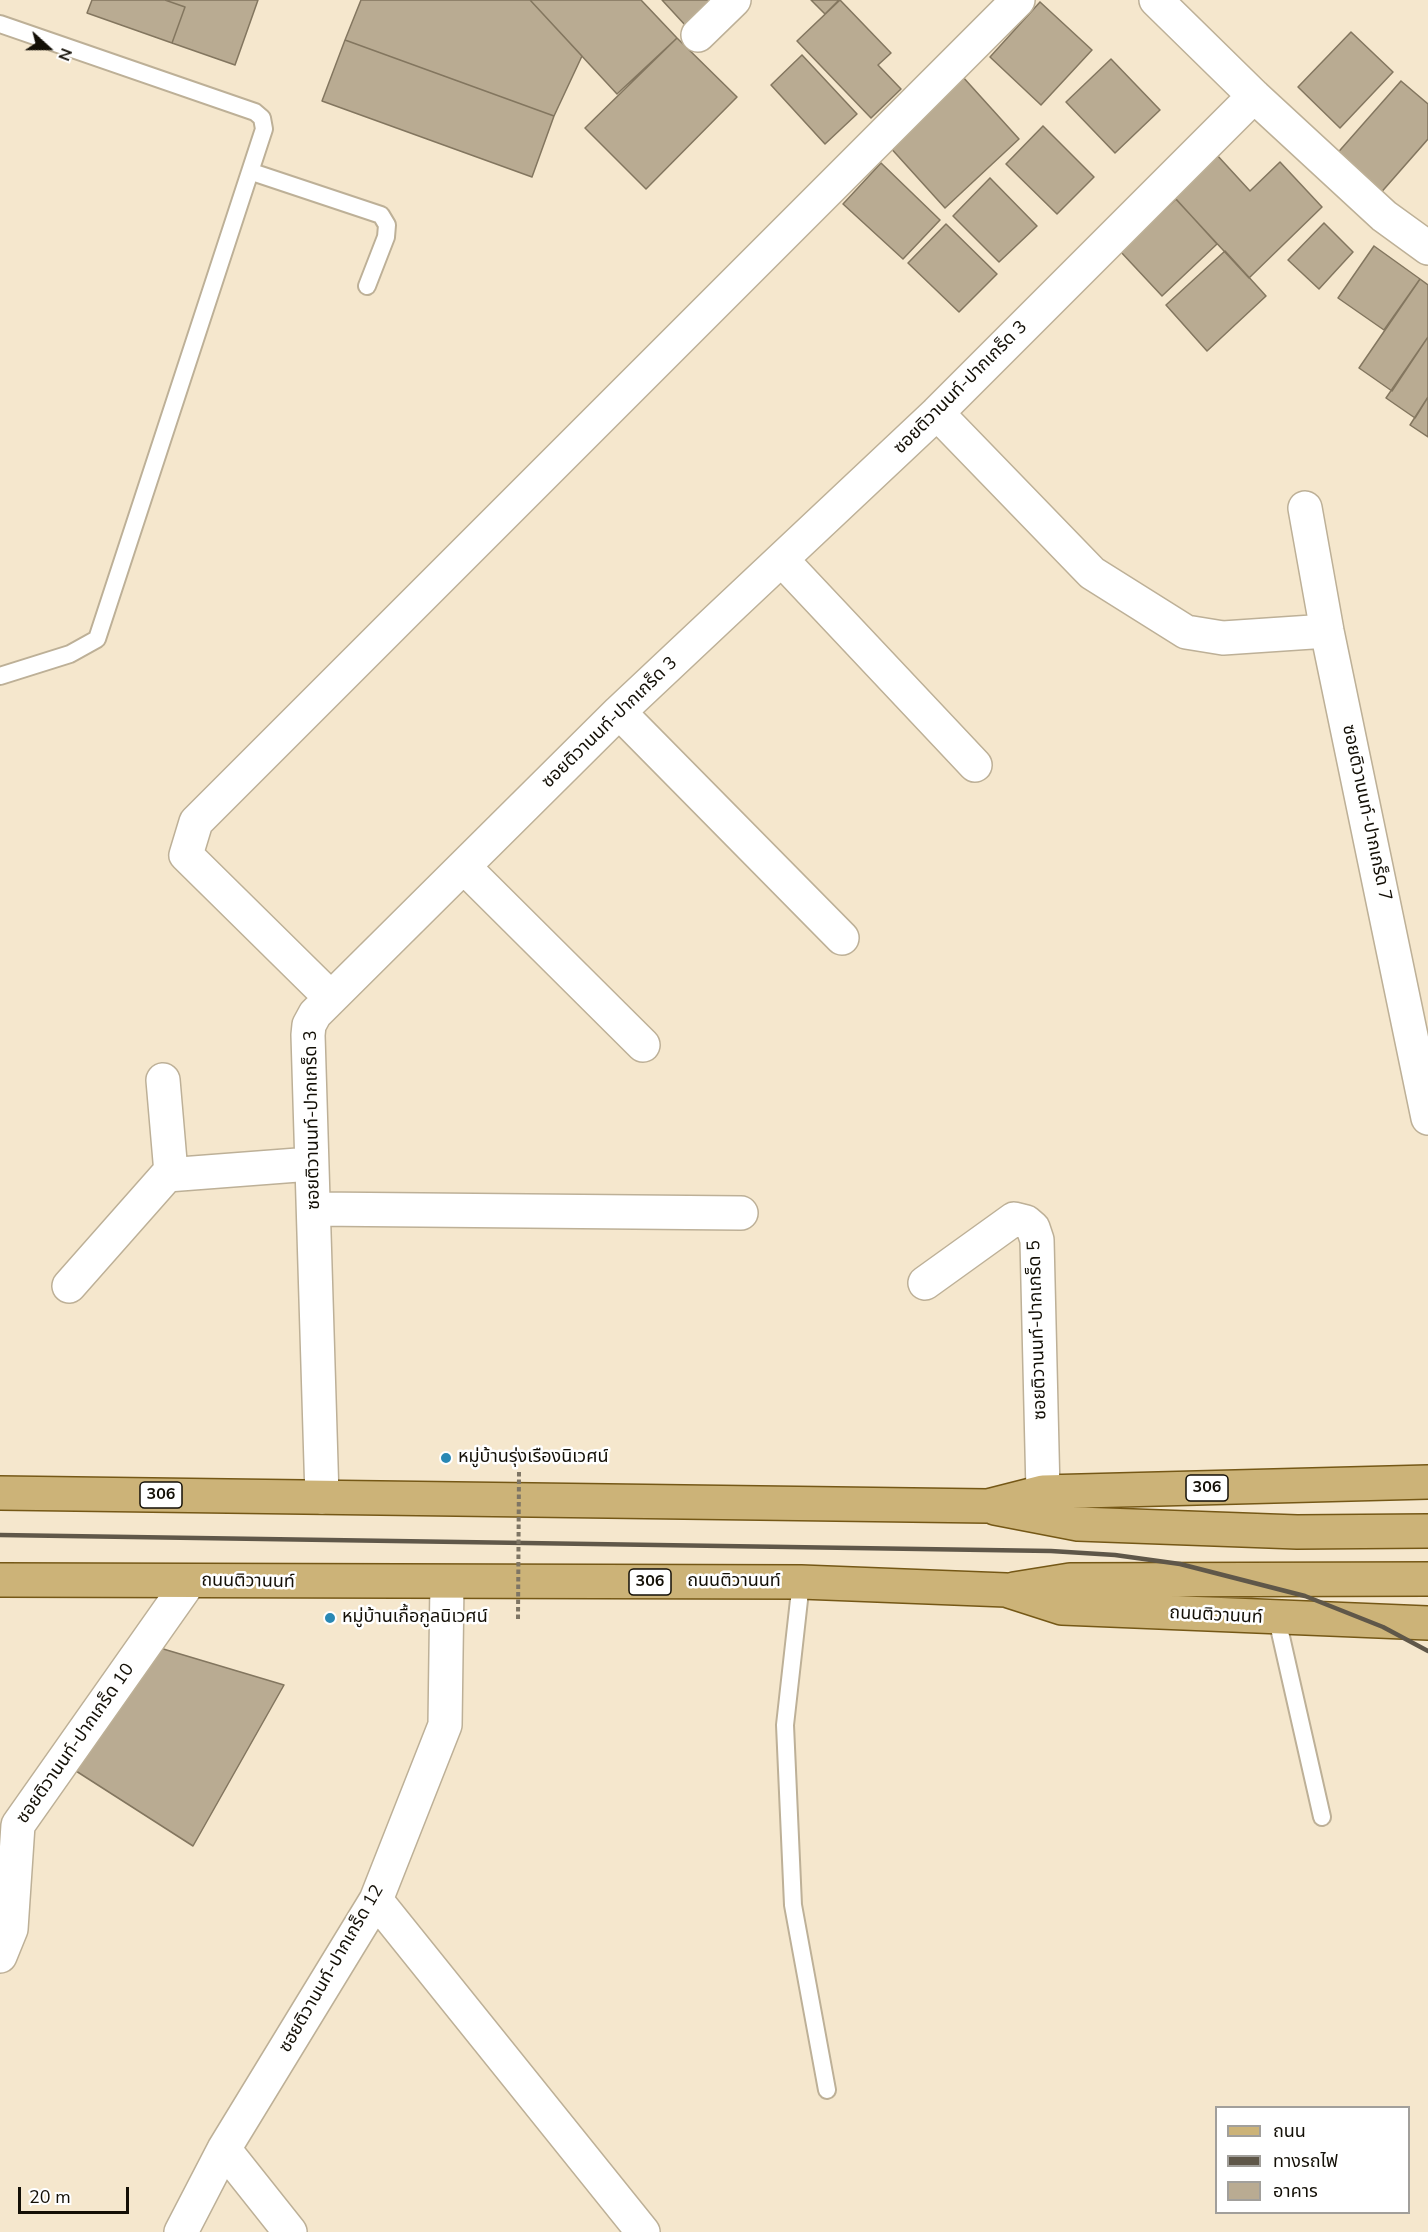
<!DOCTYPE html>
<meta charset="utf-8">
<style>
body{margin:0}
#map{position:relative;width:1428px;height:2232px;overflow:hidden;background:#f5e7cd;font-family:"Nunito Sans","Noto Sans Thai",sans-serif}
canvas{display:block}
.legend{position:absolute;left:1215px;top:2106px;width:195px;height:108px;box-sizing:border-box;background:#fff;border:2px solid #a19f9b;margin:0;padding:8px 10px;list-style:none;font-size:18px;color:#130f06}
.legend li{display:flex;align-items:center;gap:12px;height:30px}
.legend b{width:30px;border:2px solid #a19f9b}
.north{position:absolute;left:18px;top:18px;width:60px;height:60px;-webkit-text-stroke:4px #fff;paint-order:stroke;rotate:111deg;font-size:16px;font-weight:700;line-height:24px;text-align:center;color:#130f06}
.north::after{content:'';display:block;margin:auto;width:21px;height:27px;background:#130f06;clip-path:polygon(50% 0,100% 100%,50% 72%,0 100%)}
.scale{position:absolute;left:18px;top:2187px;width:111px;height:27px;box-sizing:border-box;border:3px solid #130f06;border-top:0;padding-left:8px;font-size:18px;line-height:21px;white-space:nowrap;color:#130f06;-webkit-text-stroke:4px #fff;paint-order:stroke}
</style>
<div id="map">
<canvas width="1428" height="2232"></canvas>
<ul class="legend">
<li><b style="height:8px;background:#ccb378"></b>ถนน</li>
<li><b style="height:8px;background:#5f5749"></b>ทางรถไฟ</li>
<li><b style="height:16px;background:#b9ab92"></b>อาคาร</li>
</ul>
<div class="north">N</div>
<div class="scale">20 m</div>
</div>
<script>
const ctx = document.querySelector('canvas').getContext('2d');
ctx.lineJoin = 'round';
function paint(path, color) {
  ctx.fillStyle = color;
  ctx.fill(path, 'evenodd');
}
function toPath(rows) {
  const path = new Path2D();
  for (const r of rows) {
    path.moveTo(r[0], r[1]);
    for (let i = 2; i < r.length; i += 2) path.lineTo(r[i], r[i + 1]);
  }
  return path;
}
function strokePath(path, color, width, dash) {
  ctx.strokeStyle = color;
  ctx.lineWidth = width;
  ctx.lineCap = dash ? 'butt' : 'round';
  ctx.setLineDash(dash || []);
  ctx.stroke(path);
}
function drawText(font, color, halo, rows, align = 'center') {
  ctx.font = font + ' "Nunito Sans","Noto Sans Thai",sans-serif';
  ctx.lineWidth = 5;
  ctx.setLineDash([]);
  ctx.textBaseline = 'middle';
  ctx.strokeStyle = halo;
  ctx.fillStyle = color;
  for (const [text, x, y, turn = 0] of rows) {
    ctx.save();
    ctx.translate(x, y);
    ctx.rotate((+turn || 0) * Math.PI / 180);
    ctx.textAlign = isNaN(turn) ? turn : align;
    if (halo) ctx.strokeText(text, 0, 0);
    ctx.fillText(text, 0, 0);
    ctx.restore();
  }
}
const building = toPath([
 [92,0,165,0,185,7,172,43,87,13,92,0],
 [165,0,258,0,235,65,172,43,185,7,165,0],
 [361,0,530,0,582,56,554,116,345,40,361,0],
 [530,0,641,0,677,38,617,94,530,0],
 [662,0,715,0,686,26,662,0],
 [811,0,839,0,825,14,811,0],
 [840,0,891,53,878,65,901,89,871,118,797,41,840,0],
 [1040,2,1092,50,1041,105,990,57,1040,2],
 [1351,32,1393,72,1340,128,1298,87,1351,32],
 [677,38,737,97,646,189,585,128,677,38],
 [345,40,554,116,532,177,322,101,345,40],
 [802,55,857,114,825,144,771,85,802,55],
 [1111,59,1160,110,1115,153,1066,102,1111,59],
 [962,76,1019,139,945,208,888,145,962,76],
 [1401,81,1428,104,1428,139,1378,196,1334,157,1401,81],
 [1043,126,1094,177,1057,214,1006,164,1043,126],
 [1216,154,1250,191,1280,162,1322,207,1249,278,1172,195,1216,154],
 [881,163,940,220,903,259,843,204,881,163],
 [990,178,1037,226,999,262,953,216,990,178],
 [1176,199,1217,244,1162,296,1120,251,1176,199],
 [1324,223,1353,252,1319,289,1288,260,1324,223],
 [946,224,997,274,959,312,908,263,946,224],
 [1374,246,1420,279,1384,330,1338,298,1374,246],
 [1225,251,1266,296,1207,351,1166,305,1225,251],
 [1420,279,1428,285,1428,337,1392,391,1359,368,1420,279],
 [1428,337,1428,397,1415,418,1386,398,1428,337],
 [1428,397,1428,437,1410,425,1428,397],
 [160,1648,284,1685,193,1846,76,1771,160,1648]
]);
paint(building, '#b9ab92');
strokePath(building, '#83765f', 1.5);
const lane = toPath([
 [0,24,255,112,262,118,264,129,97,639,70,654,0,676],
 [252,172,381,215,387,225,386,237,367,286],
 [801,1582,785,1725,793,1905,827,2090],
 [1277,1619,1322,1817]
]);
const street = toPath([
 [1156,0,1254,96,1384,216,1428,248],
 [698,35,734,0],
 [937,413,1092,573,1186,632,1223,638,1327,631],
 [1305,508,1327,631,1428,1118],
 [782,560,975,765],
 [619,712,842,938],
 [464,867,643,1045],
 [330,997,186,855,196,822,1018,0],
 [163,1080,171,1173],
 [315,1209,741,1213],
 [925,1283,1014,1219,1026,1222,1033,1228,1037,1240,1043,1492],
 [69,1286,167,1175,311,1164],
 [322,1497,308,1035,309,1025,315,1014,619,712,937,413,1254,96],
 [376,1900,643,2232],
 [0,1956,11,1929,18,1825,189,1582],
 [224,2149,290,2232],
 [181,2232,224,2149,376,1900,445,1725,447,1583]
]);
const primary = toPath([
 [0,1493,988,1506,1043,1492,1428,1482],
 [995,1508,1078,1524,1297,1532,1428,1531],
 [0,1580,801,1582,1006,1590,1062,1608,1428,1623],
 [1014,1589,1070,1580,1428,1579]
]);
strokePath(lane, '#bdb097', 20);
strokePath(street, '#bdb097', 36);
strokePath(primary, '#755816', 36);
strokePath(lane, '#fff', 16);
strokePath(street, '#fff', 33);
strokePath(primary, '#ccb378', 33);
strokePath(toPath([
 [0,1535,1051,1551,1115,1555,1180,1564,1305,1596,1383,1627,1428,1651]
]), '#5f5749', 4.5);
strokePath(toPath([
 [518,1619,519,1471]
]), '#7e7564', 4, [4.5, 3]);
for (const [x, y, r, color] of [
 [446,1458,6,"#2988b4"],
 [330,1618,6,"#2988b4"]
]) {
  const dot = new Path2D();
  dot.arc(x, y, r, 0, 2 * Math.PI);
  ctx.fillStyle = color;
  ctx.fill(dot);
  strokePath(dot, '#fff', 2);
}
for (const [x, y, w] of [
 [1207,1488,42],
 [161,1495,42],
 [650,1582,42]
]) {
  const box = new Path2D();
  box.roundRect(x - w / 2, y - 13, w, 26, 4.5);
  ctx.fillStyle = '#fff';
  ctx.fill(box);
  strokePath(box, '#130f06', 1.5);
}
drawText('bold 16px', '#130f06', null, [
 ["306",1207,1488],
 ["306",161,1495],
 ["306",650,1582]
]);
drawText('18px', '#130f06', '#fff', [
 ["ซอยติวานนท์-ปากเกร็ด 3",961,388,-45],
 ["ซอยติวานนท์-ปากเกร็ด 3",610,723,-44],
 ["ซอยติวานนท์-ปากเกร็ด 7",1366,813,78],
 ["ซอยติวานนท์-ปากเกร็ด 3",313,1120,-91],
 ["ซอยติวานนท์-ปากเกร็ด 5",1038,1330,-92],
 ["ถนนติวานนท์",248,1582,1],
 ["ถนนติวานนท์",734,1582],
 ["ถนนติวานนท์",1216,1616,3],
 ["ซอยติวานนท์-ปากเกร็ด 10",76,1744,-55],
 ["ซฮยติวานนท์-ปากเกร็ด 12",332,1969,-60]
]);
drawText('18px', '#130f06', '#fff', [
 ["หมู่บ้านรุ่งเรืองนิเวศน์",458,1458],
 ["หมู่บ้านเกื้อกูลนิเวศน์",342,1618]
], 'left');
</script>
